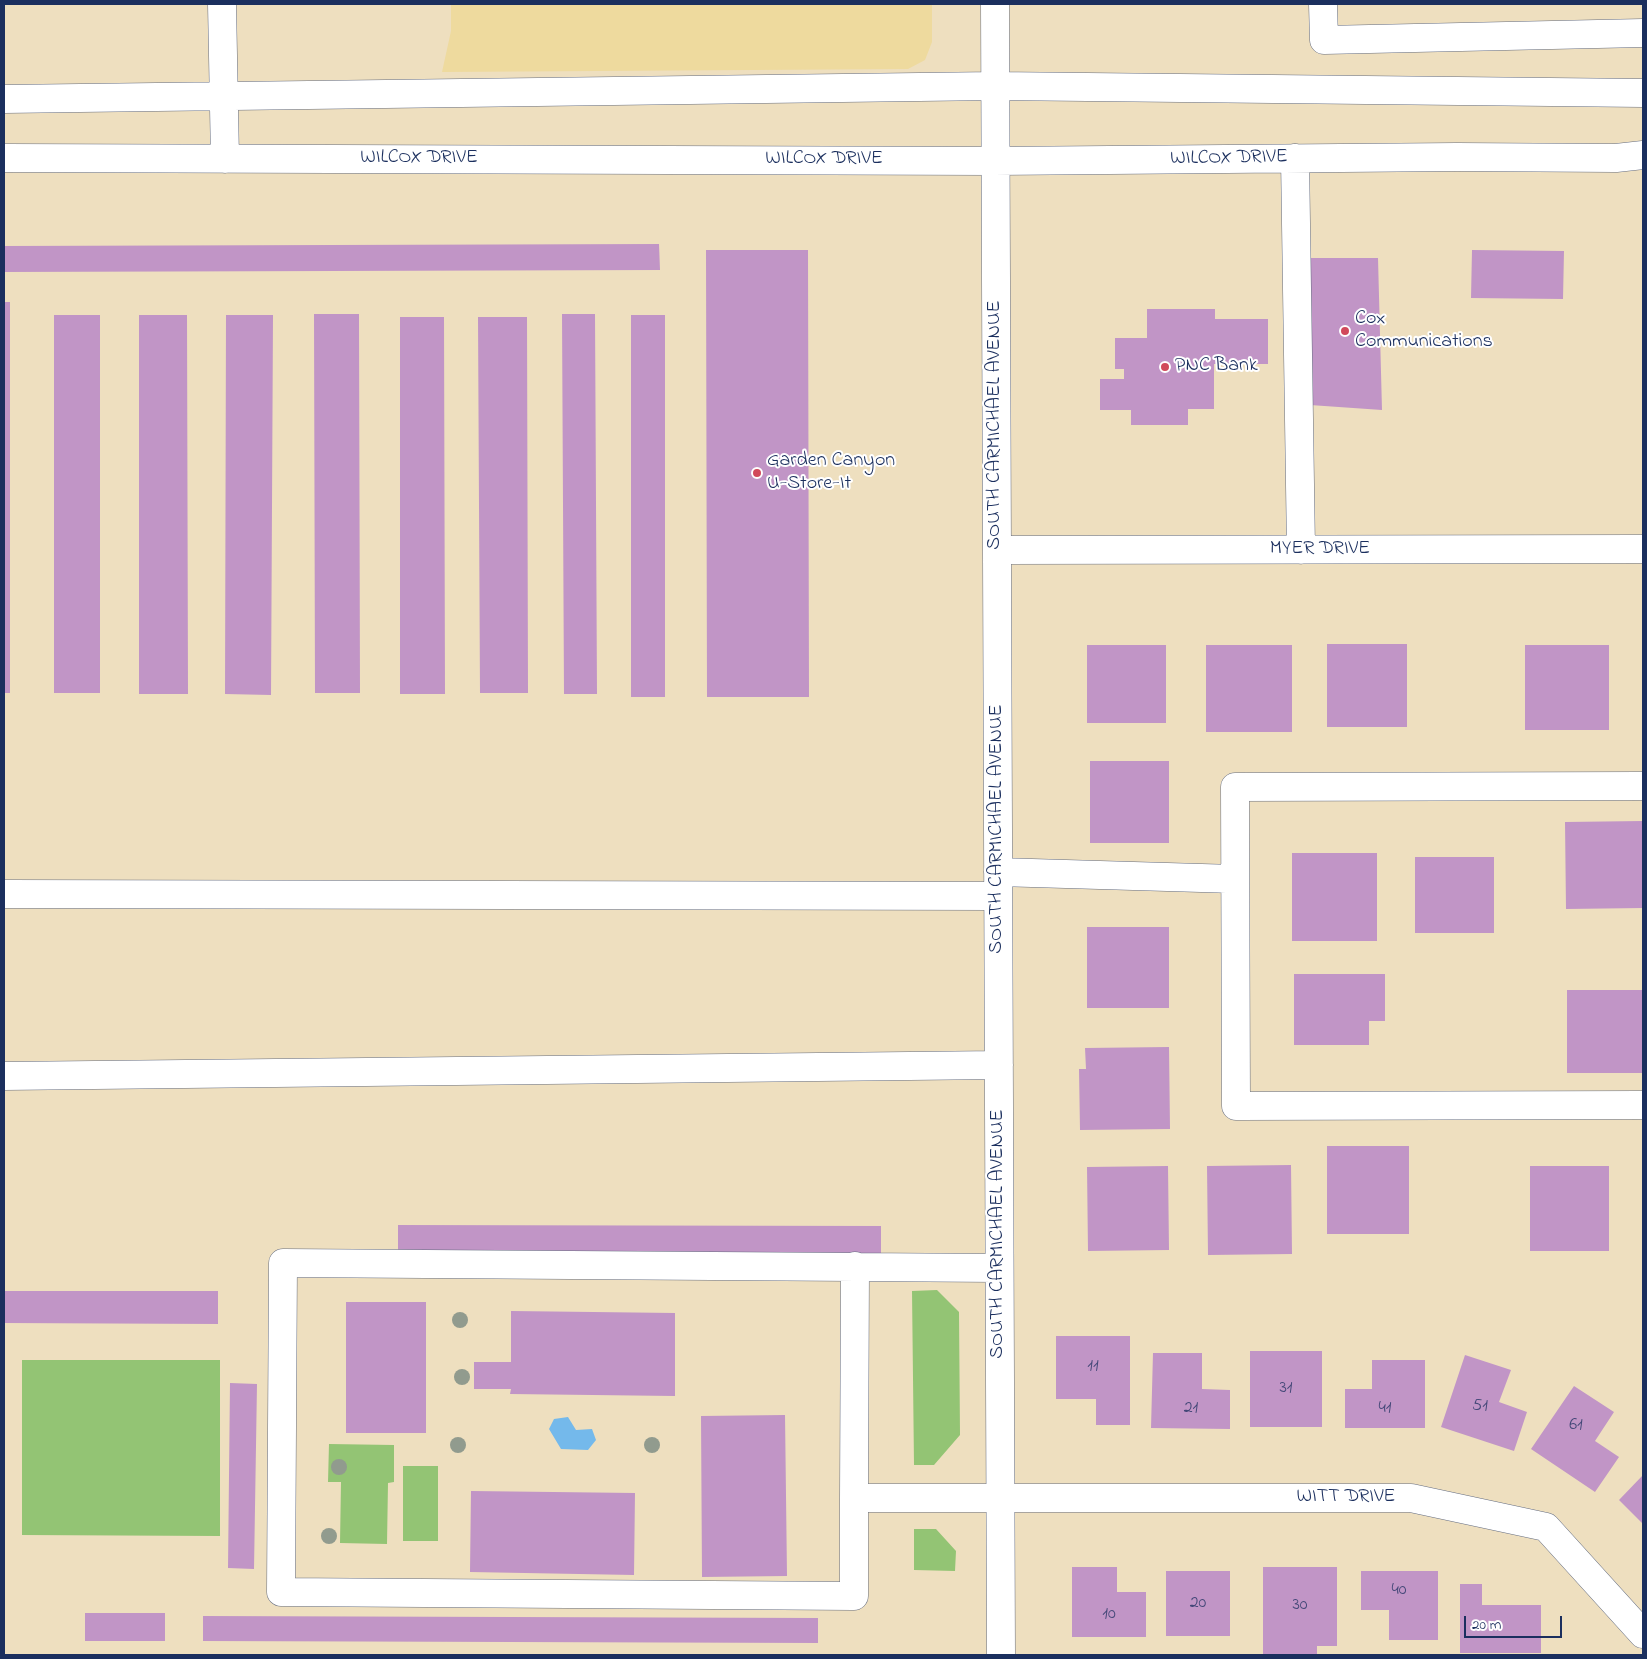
<!DOCTYPE html>
<style>
body{margin:0}
#map{position:relative;width:1647px;height:1659px;overflow:hidden;background:#eedfbf;font-family:"Indie Flower",sans-serif}
canvas{display:block}
.frame{position:absolute;inset:0;border:5px solid #1b2f5e;pointer-events:none}
.scale{position:absolute;left:1464px;top:1616px;width:98px;height:22px;box-sizing:border-box;border:2px solid #1b2f5e;border-top:0;padding-left:6px;font-size:15px;line-height:18px;white-space:nowrap;color:#1b2f5e;-webkit-text-stroke:4px #fff;paint-order:stroke}
</style>
<div id="map">
<canvas width="1647" height="1659"></canvas>
<div class="frame"></div>
<div class="scale">20 m</div>
</div>
<script>
const ctx = document.querySelector('canvas').getContext('2d');
ctx.lineJoin = 'round';
function paint(path, color) {
  ctx.fillStyle = color;
  ctx.fill(path, 'evenodd');
}
function toPath(rows) {
  const path = new Path2D();
  for (const r of rows) {
    path.moveTo(r[0], r[1]);
    for (let i = 2; i < r.length; i += 2) path.lineTo(r[i], r[i + 1]);
  }
  return path;
}
function strokePath(path, color, width, dash) {
  ctx.strokeStyle = color;
  ctx.lineWidth = width;
  ctx.lineCap = dash ? 'butt' : 'round';
  ctx.setLineDash(dash || []);
  ctx.stroke(path);
}
function drawText(font, color, halo, rows, align = 'center') {
  ctx.font = font + ' "Indie Flower",sans-serif';
  ctx.lineWidth = 4;
  ctx.setLineDash([]);
  ctx.textBaseline = 'middle';
  ctx.strokeStyle = halo;
  ctx.fillStyle = color;
  for (const [text, x, y, turn = 0] of rows) {
    ctx.save();
    ctx.translate(x, y);
    ctx.rotate((+turn || 0) * Math.PI / 180);
    ctx.textAlign = isNaN(turn) ? turn : align;
    if (halo) ctx.strokeText(text, 0, 0);
    ctx.fillText(text, 0, 0);
    ctx.restore();
  }
}
paint(toPath([
 [937,1290,959,1312,960,1435,934,1465,914,1465,912,1291],
 [22,1360,220,1360,220,1536,22,1535],
 [329,1444,394,1445,394,1482,388,1483,387,1544,340,1543,341,1482,328,1482],
 [403,1466,438,1466,438,1541,403,1541],
 [914,1529,936,1529,956,1551,955,1571,914,1570]
]), '#93c474');
paint(toPath([
 [451,4,932,4,932,42,925,60,908,69,442,72,451,31]
]), '#eeda9e');
paint(toPath([
 [568,1417,576,1430,592,1429,596,1440,588,1450,561,1449,549,1429,554,1419]
]), '#74b9eb');
paint(toPath([
 [659,244,660,270,4,272,4,246],
 [706,250,808,250,809,697,707,697],
 [1472,250,1564,251,1563,299,1471,298],
 [1308,258,1378,258,1382,410,1310,405],
 [4,302,10,302,10,693,4,693],
 [1147,309,1215,309,1215,319,1268,319,1268,364,1214,364,1214,409,1188,409,1188,425,1131,425,1131,410,1100,410,1100,379,1124,379,1124,369,1115,369,1115,338,1147,338],
 [314,314,359,314,360,693,315,693],
 [562,314,595,314,597,694,564,694],
 [54,315,100,315,100,693,54,693],
 [139,315,187,315,188,694,139,694],
 [226,315,273,315,271,695,225,694],
 [631,315,665,315,665,697,631,697],
 [400,317,444,317,445,694,400,694],
 [478,317,527,317,528,693,480,693],
 [1327,644,1407,644,1407,727,1327,727],
 [1087,645,1166,645,1166,723,1087,723],
 [1206,645,1292,645,1292,732,1206,732],
 [1525,645,1609,645,1609,730,1525,730],
 [1090,761,1169,761,1169,843,1090,843],
 [1643,821,1643,908,1566,909,1565,822],
 [1292,853,1377,853,1377,941,1292,941],
 [1415,857,1494,857,1494,933,1415,933],
 [1087,927,1169,927,1169,1008,1087,1008],
 [1294,974,1385,974,1385,1021,1369,1021,1369,1045,1294,1045],
 [1567,990,1643,990,1643,1073,1567,1073],
 [1169,1047,1170,1129,1080,1130,1079,1069,1086,1069,1085,1048],
 [1327,1146,1409,1146,1409,1234,1327,1234],
 [1291,1165,1292,1254,1208,1255,1207,1166],
 [1168,1166,1169,1250,1088,1251,1087,1167],
 [1530,1166,1609,1166,1609,1251,1530,1251],
 [398,1225,881,1226,881,1254,398,1253],
 [4,1291,218,1291,218,1324,4,1323],
 [346,1302,426,1302,426,1433,346,1433],
 [511,1311,675,1313,675,1396,510,1394,511,1389,474,1389,474,1362,511,1362],
 [1056,1336,1130,1336,1130,1425,1096,1425,1096,1399,1056,1399],
 [1250,1351,1322,1351,1322,1427,1250,1427],
 [1153,1353,1202,1353,1202,1389,1230,1390,1230,1429,1151,1428],
 [1465,1355,1511,1370,1499,1402,1527,1412,1514,1451,1441,1427],
 [1372,1360,1425,1360,1425,1428,1345,1428,1345,1389,1372,1389],
 [230,1383,257,1384,254,1569,228,1568],
 [1574,1386,1614,1412,1595,1441,1619,1457,1595,1492,1531,1449],
 [785,1415,787,1576,702,1577,701,1416],
 [1643,1475,1643,1524,1619,1500],
 [471,1491,635,1493,634,1575,470,1572],
 [1072,1567,1117,1567,1117,1592,1146,1592,1146,1637,1072,1637],
 [1263,1567,1337,1567,1337,1646,1317,1646,1317,1655,1263,1655],
 [1166,1571,1230,1571,1230,1636,1166,1636],
 [1361,1571,1438,1571,1438,1640,1389,1640,1389,1610,1361,1610],
 [1460,1584,1482,1584,1482,1605,1541,1605,1541,1653,1460,1653],
 [85,1613,165,1613,165,1641,85,1641],
 [203,1616,818,1618,818,1643,203,1641]
]), '#c195c6');
const minor = toPath([
 [222,4,225,159],
 [995,4,1001,1655],
 [1323,4,1324,40,1643,33],
 [4,99,995,86,1643,93],
 [4,158,994,161,1457,157,1616,158,1643,155],
 [1295,158,1301,550],
 [997,550,1643,549],
 [1643,786,1235,787,1236,1106,1643,1105],
 [998,872,1235,879],
 [4,894,998,896],
 [4,1076,999,1065],
 [999,1268,283,1263,281,1592,854,1596,854,1498,1411,1498,1546,1527,1643,1634],
 [854,1498,855,1266]
]);
strokePath(minor, '#656d80', 29);
strokePath(minor, '#fff', 28);
ctx.fillStyle = '#919b8e';
for (const [x, y] of [
 [460,1320],
 [462,1377],
 [458,1445],
 [652,1445],
 [339,1467],
 [329,1536]
]) {
  ctx.beginPath();
  ctx.arc(x, y, 8, 0, 2 * Math.PI);
  ctx.fill();
}
for (const [x, y, r, color] of [
 [1345,331,5,"#d1495b"],
 [1165,367,5,"#d1495b"],
 [757,473,5,"#d1495b"]
]) {
  const dot = new Path2D();
  dot.arc(x, y, r, 0, 2 * Math.PI);
  ctx.fillStyle = color;
  ctx.fill(dot);
  strokePath(dot, '#fff', 2);
}
drawText('18px', '#444878', null, [
 ["11",1093,1367],
 ["31",1286,1389],
 ["51",1480,1407],
 ["21",1191,1409],
 ["41",1385,1409],
 ["61",1576,1426],
 ["40",1399,1591],
 ["20",1198,1604],
 ["30",1300,1606],
 ["10",1109,1615]
]);
drawText('20px', '#1b2f5e', '#fff', [
 ["WILCOX DRIVE",419,159],
 ["WILCOX DRIVE",1229,159,-1],
 ["WILCOX DRIVE",824,160],
 ["SOUTH CARMICHAEL AVENUE",996,425,-90],
 ["MYER DRIVE",1320,550],
 ["SOUTH CARMICHAEL AVENUE",998,829,-90],
 ["SOUTH CARMICHAEL AVENUE",999,1234,-90],
 ["WITT DRIVE",1346,1498]
]);
drawText('20px', '#1b2f5e', '#fff', [
 ["Cox",1355,320],
 ["Communications",1355,343],
 ["PNC Bank",1175,367],
 ["Garden Canyon",767,462],
 ["U-Store-It",767,485]
], 'left');
</script>
